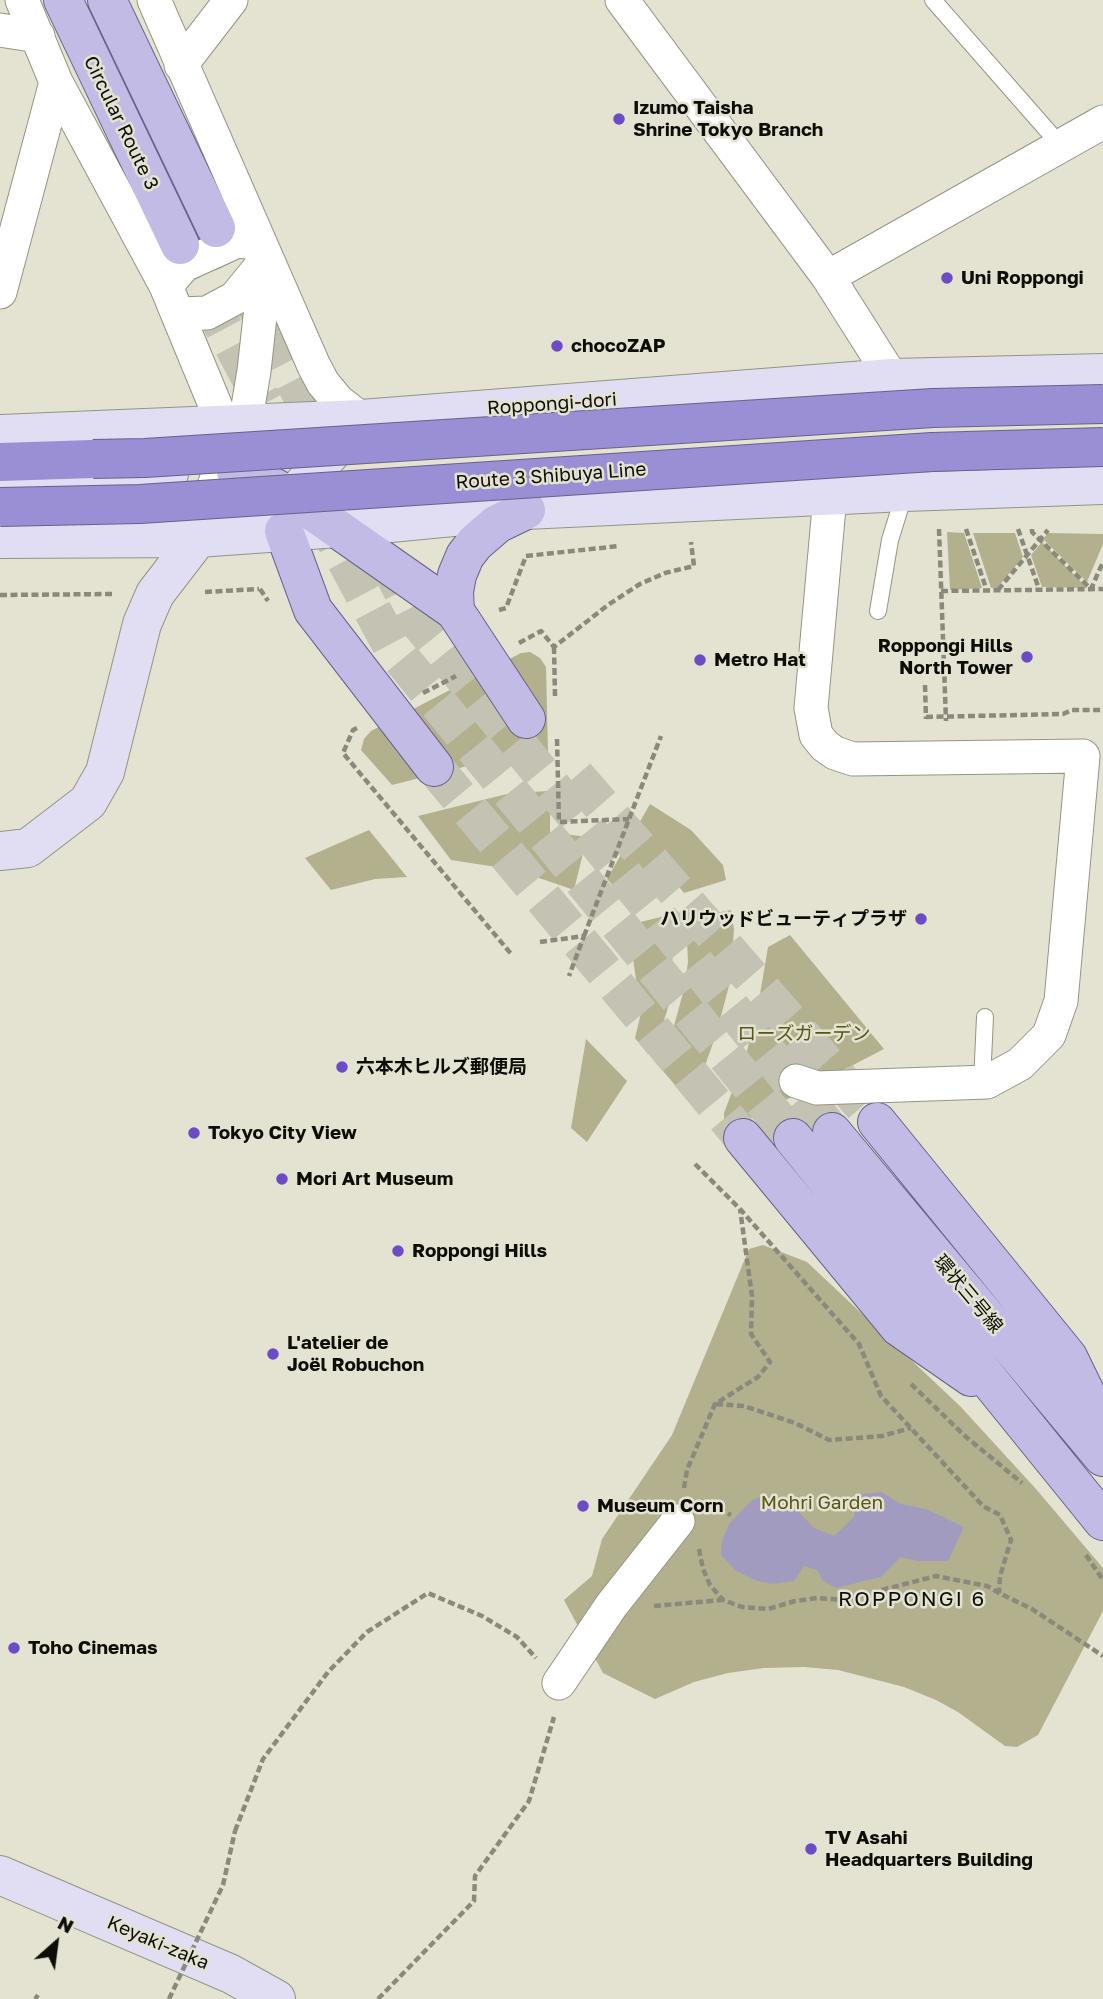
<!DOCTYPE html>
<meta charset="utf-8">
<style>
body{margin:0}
#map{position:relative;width:1103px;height:1999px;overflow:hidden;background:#e4e3d1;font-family:"Golos Text",sans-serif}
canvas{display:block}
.north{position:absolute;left:21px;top:1908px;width:70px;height:70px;-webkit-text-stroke:5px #e4e3d1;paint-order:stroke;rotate:28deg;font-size:19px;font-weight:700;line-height:28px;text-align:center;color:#0e0e08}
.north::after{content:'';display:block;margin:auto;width:24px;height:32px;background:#0e0e08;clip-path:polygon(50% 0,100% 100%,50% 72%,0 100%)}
</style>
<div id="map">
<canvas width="1103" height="1999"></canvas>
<div class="north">N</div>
</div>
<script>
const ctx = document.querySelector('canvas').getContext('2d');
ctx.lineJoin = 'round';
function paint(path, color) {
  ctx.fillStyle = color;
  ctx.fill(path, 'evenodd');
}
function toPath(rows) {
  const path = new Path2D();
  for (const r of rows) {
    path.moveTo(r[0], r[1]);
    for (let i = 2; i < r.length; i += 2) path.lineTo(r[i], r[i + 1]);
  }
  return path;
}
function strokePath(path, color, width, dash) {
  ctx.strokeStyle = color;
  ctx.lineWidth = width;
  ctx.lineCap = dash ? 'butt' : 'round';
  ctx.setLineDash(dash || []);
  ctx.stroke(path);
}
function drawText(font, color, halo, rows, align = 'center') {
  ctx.font = font + ' "Golos Text","Noto Sans JP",sans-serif';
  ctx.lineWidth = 5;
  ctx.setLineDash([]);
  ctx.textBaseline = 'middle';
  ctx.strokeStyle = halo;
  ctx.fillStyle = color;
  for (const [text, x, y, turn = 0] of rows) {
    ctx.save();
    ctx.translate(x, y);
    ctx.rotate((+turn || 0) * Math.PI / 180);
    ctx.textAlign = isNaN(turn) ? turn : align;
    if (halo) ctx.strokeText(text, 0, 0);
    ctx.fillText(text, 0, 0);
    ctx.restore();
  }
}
paint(toPath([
 [947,532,964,533,982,588,950,590],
 [973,533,1015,533,1023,557,997,588,991,588],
 [1048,533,1103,534,1103,544,1087,582,1043,539],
 [1042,542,1087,588,1042,587,1031,555],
 [530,652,540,658,546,667,548,752,499,758,392,785,361,750,364,739,371,731,521,653],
 [550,791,550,832,587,837,574,890,516,870,451,860,418,816,511,793],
 [650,804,691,830,723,865,726,880,684,893,672,878,657,865,622,896,607,879],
 [369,830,407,877,375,879,331,890,305,858],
 [731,910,734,930,730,982,716,1035,691,1104,658,1065,671,1037,684,989,688,962,686,919],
 [669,915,673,947,670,1001,661,1030,648,1054,635,1038,641,1013,628,925],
 [790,935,884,1049,724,1132,724,1113,746,1055,759,1000,768,947],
 [586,1039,627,1081,587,1142,571,1128],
 [763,1245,807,1262,960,1406,1036,1489,1103,1568,1103,1611,1038,1735,1017,1747,1005,1746,958,1712,936,1700,904,1687,838,1670,804,1667,764,1668,728,1673,694,1682,655,1699,603,1673,564,1600,592,1576,602,1539,672,1435,749,1249]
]), '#b3b08d');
paint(toPath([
 [881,1492,901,1504,926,1509,964,1527,948,1561,917,1561,901,1557,881,1577,836,1588,822,1580,817,1570,804,1566,794,1581,773,1584,757,1581,735,1570,721,1555,722,1541,729,1524,751,1501,766,1495,784,1502,796,1509,814,1528,834,1536,854,1517,855,1503,863,1494]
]), '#a19cbf');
strokePath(toPath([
 [216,228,328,447],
 [180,245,264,404],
 [319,510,392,647,793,1138],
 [385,557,418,621,832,1132],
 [434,767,743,1138],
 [576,776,877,1122]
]), '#c4c3b3', 38, [38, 19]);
const lane = toPath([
 [933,0,1061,146],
 [878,611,890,540,905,492],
 [982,1082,985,1017]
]);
const street = toPath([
 [22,0,56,82,166,286,223,424,219,471,202,523],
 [154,0,314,366,323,383,338,401,361,419],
 [622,0,828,277,892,378],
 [0,30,38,36],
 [181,65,231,0],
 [828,277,1103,122],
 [166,286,184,265,213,252,237,241,258,243],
 [0,292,56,82],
 [178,314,207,313,235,298,266,260],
 [241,448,254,371,266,262],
 [796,1081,817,1088,987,1082,1020,1064,1049,1035,1061,1001,1083,756,853,759,835,753,825,746,816,735,811,708,830,496],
 [559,1683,611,1606,678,1521]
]);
const secondary = toPath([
 [0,434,361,419,892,378,1103,373],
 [0,485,169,474],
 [287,519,292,497,353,428],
 [0,539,198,538,338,528,526,510,905,492,1103,485],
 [0,851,28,848,88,802,105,772,142,624,155,594,198,538],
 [0,1875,231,1974,276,1999]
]);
const primary = toPath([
 [63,0,180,245],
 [107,0,216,228],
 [236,472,262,481,292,497,455,611,526,719],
 [284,531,313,610,434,767],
 [455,611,454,592,457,575,465,556,475,543,497,524,526,510],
 [877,1122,1068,1357,1085,1392,1091,1442],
 [832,1132,1103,1457],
 [743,1138,899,1327,971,1377],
 [793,1138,1103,1521]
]);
const highway = toPath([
 [0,462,93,459]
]);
strokePath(lane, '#959484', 18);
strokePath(street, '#959484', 35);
strokePath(secondary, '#959484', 40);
strokePath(primary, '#69618d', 40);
strokePath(highway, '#69618d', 40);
strokePath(toPath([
 [939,529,946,721],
 [966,529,987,591],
 [1018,529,1039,589],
 [1032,529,1032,532,1091,589,1103,562],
 [260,589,268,601],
 [998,590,1048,530],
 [941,591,1103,589],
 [205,592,259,589],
 [0,595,114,594],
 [499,610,506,608,526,556,619,546],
 [519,643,541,631,554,647,608,605,640,584,665,573,694,566,691,542],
 [554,647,555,696],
 [925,685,926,719],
 [423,693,456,676],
 [926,717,1063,714,1072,710,1103,710],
 [357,728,353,730,343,753,512,955],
 [557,739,559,822,629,819],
 [584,936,661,736],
 [540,942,584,936,569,976],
 [695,1164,740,1209,859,1344,881,1396,983,1506,1000,1515,1011,1540,1000,1576,999,1593],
 [911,1384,965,1436,1022,1483],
 [716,1404,744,1406,795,1423,829,1440,882,1436,911,1428],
 [684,1488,687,1470,715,1404,758,1377,770,1362,751,1334,752,1296,740,1209],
 [709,1504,731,1515],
 [699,1549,703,1569,710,1585,723,1600,742,1607,768,1609,795,1601,817,1598,843,1600,936,1576,987,1586,999,1593,1032,1609,1103,1656],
 [1086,1555,1103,1580],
 [654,1606,722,1600],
 [235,1831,263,1759,328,1672,367,1632,428,1593,482,1616,517,1637,536,1658],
 [35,1999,38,1995],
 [378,1999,474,1901,475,1876,529,1801,554,1717]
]), '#8a897c', 4.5, [7, 3.5]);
strokePath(lane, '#fff', 16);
strokePath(street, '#fff', 33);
strokePath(secondary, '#e1ddf2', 38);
strokePath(primary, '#c2bbe5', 38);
strokePath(highway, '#9a8ed4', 38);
const highwayBridge = toPath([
 [93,459,145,458,933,408,1103,404],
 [0,507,140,504,932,452,1103,447]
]);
strokePath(highwayBridge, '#69618d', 40, []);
strokePath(toPath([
 [169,1999,223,1885,235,1831]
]), '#8a897c', 4.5, [7, 3.5]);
strokePath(highwayBridge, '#9a8ed4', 38);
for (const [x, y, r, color] of [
 [619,119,7,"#6c4cc5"],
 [947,278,7,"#6c4cc5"],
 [557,346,7,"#6c4cc5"],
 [1027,657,7,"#6c4cc5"],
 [700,660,7,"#6c4cc5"],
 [921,919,7,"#6c4cc5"],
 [342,1067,7,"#6c4cc5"],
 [194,1133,7,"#6c4cc5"],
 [282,1179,7,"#6c4cc5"],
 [398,1251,7,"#6c4cc5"],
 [273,1354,7,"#6c4cc5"],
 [583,1506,7,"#6c4cc5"],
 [14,1648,7,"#6c4cc5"],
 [811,1849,7,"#6c4cc5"]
]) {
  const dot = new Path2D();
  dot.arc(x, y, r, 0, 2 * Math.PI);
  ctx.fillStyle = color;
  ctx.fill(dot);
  strokePath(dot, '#e4e3d1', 2.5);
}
drawText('bold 19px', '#0e0e08', '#e4e3d1', [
 ["Izumo Taisha",633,108],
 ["Shrine Tokyo Branch",633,130],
 ["Uni Roppongi",961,278],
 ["chocoZAP",571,346],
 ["Roppongi Hills",1013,646,"right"],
 ["North Tower",1013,668,"right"],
 ["Metro Hat",714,660],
 ["ハリウッドビューティプラザ",907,919,"right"],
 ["六本木ヒルズ郵便局",356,1067],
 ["Tokyo City View",208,1133],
 ["Mori Art Museum",296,1179],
 ["Roppongi Hills",412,1251],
 ["L'atelier de",287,1343],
 ["Joël Robuchon",287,1365],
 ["Museum Corn",597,1506],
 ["Toho Cinemas",28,1648],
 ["TV Asahi",825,1838],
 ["Headquarters Building",825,1860]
], 'left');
drawText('19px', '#0e0e08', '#e4e3d1', [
 ["Circular Route 3",121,123,64],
 ["Roppongi-dori",552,404,-4],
 ["Route 3 Shibuya Line",551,476,-4],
 ["環状三号線",968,1294,50],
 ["Keyaki-zaka",158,1943,23]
]);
drawText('19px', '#5a5416', '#e4e3d1', [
 ["ローズガーデン",804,1034],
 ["Mohri Garden",822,1503]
]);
ctx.letterSpacing = '2px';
drawText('21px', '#0e0e08', '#e4e3d1', [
 ["ROPPONGI 6",912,1599]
]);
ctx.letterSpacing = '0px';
</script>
